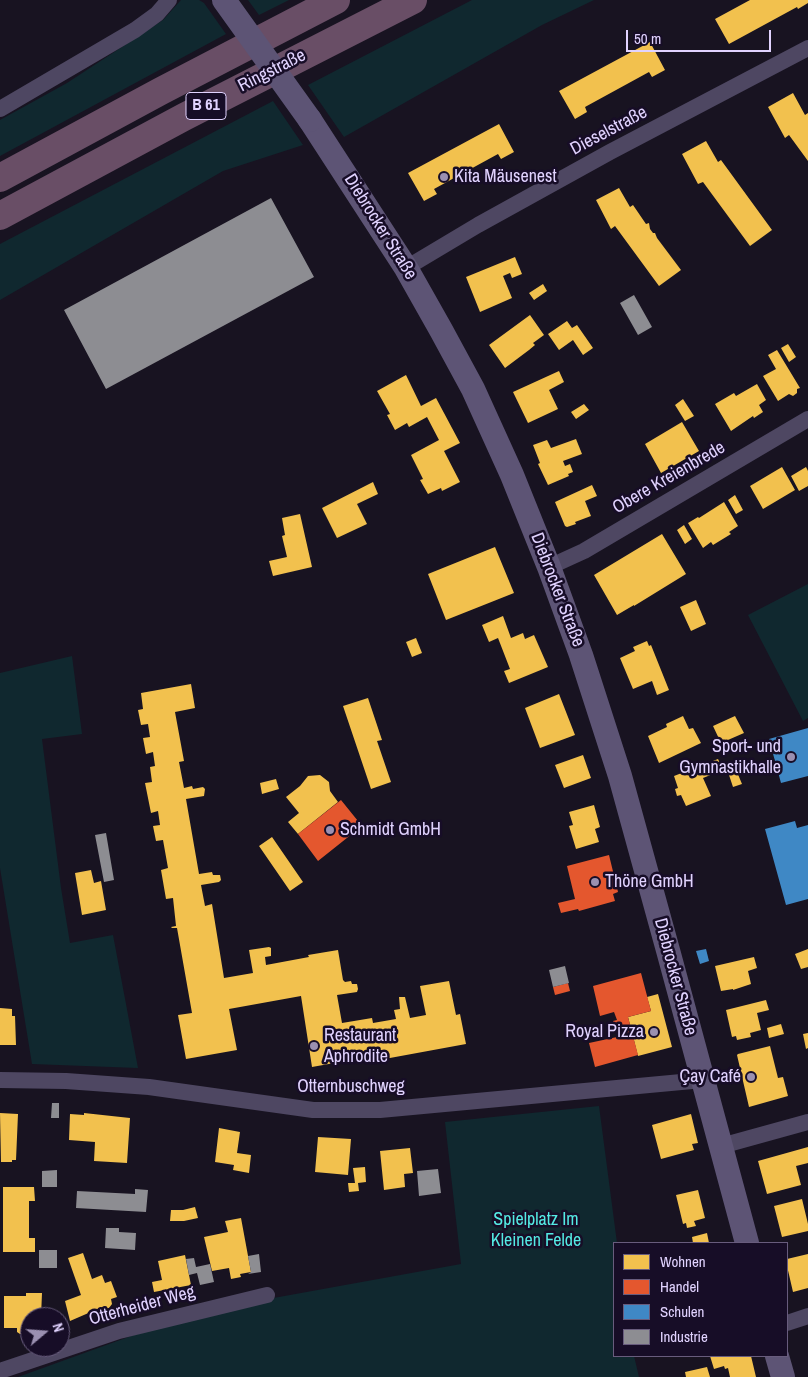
<!DOCTYPE html>
<meta charset="utf-8">
<style>
body{margin:0}
#map{position:relative;width:808px;height:1377px;overflow:hidden;background:#181321;font-family:"Archivo Narrow",sans-serif}
canvas{display:block}
.legend{position:absolute;left:613px;top:1242px;width:175px;height:115px;box-sizing:border-box;background:#170d27;border:1px solid #685c7d;margin:0;padding:6px 9px;list-style:none;font-size:15px;color:#e1d3ff}
.legend li{display:flex;align-items:center;gap:10px;height:25px}
.legend b{width:25px;border:1px solid #685c7d}
.north{position:absolute;left:20px;top:1307px;width:50px;height:50px;box-sizing:border-box;background:#170d27;border:1px solid #685c7d;border-radius:50%;rotate:72deg;font-size:14px;font-weight:700;line-height:20px;text-align:center;color:#e1d3ff}
.north::after{content:'';display:block;margin:auto;width:18px;height:22px;background:#9b90b1;clip-path:polygon(50% 0,100% 100%,50% 72%,0 100%)}
.scale{position:absolute;left:626px;top:30px;width:145px;height:22px;box-sizing:border-box;border:2px solid #e1d3ff;border-top:0;padding-left:6px;font-size:15px;line-height:18px;white-space:nowrap;color:#e1d3ff;-webkit-text-stroke:4px #170d27;paint-order:stroke}
</style>
<div id="map">
<canvas width="808" height="1377"></canvas>
<ul class="legend">
<li><b style="height:14px;background:#f2c14e"></b>Wohnen</li>
<li><b style="height:14px;background:#e4572e"></b>Handel</li>
<li><b style="height:14px;background:#3f88c5"></b>Schulen</li>
<li><b style="height:14px;background:#8d8d92"></b>Industrie</li>
</ul>
<div class="north">N</div>
<div class="scale">50 m</div>
</div>
<script>
const ctx = document.querySelector('canvas').getContext('2d');
ctx.lineJoin = 'round';
function paint(path, color) {
  ctx.fillStyle = color;
  ctx.fill(path, 'evenodd');
}
function toPath(rows) {
  const path = new Path2D();
  for (const r of rows) {
    path.moveTo(r[0], r[1]);
    for (let i = 2; i < r.length; i += 2) path.lineTo(r[i], r[i + 1]);
  }
  return path;
}
function strokePath(path, color, width, dash) {
  ctx.strokeStyle = color;
  ctx.lineWidth = width;
  ctx.lineCap = dash ? 'butt' : 'round';
  ctx.setLineDash(dash || []);
  ctx.stroke(path);
}
function drawText(font, color, halo, rows, align = 'center') {
  ctx.font = font + ' "Archivo Narrow",sans-serif';
  ctx.lineWidth = 5;
  ctx.setLineDash([]);
  ctx.textBaseline = 'middle';
  ctx.strokeStyle = halo;
  ctx.fillStyle = color;
  for (const [text, x, y, turn = 0] of rows) {
    ctx.save();
    ctx.translate(x, y);
    ctx.rotate((+turn || 0) * Math.PI / 180);
    ctx.textAlign = isNaN(turn) ? turn : align;
    if (halo) ctx.strokeText(text, 0, 0);
    ctx.fillText(text, 0, 0);
    ctx.restore();
  }
}
paint(toPath([
 [181,0,199,0,204,3,226,34,0,156,0,120,67,83,163,20],
 [248,0,289,0,259,15],
 [472,0,594,0,542,25,344,137,308,85],
 [273,101,303,145,223,171,0,300,0,244],
 [808,584,808,718,803,721,748,615],
 [72,656,82,734,42,739,61,888,70,943,113,935,138,1068,32,1064,0,868,0,673],
 [599,1106,617,1243,614,1243,614,1356,634,1356,639,1377,18,1377,134,1335,268,1299,461,1264,445,1122]
]), '#10282f');
paint(toPath([
 [750,0,808,0,808,3,798,9,797,7,729,44,715,19],
 [650,42,665,70,652,77,649,72,585,107,587,112,575,119,559,91],
 [793,93,805,115,808,113,808,161,789,135,785,138,768,107],
 [499,124,514,152,501,159,498,154,434,189,437,194,424,201,408,173],
 [706,141,718,162,721,160,772,230,750,246,703,182,698,184,682,154],
 [619,188,630,207,633,205,646,224,649,223,650,229,653,233,655,233,657,238,681,270,659,286,615,226,611,229,596,200],
 [515,257,522,274,512,278,510,273,503,276,512,298,480,312,466,277],
 [543,284,547,291,534,300,529,293],
 [530,315,544,335,533,343,535,345,529,350,505,368,489,345],
 [567,321,572,328,577,325,593,348,583,355,573,340,559,350,548,334],
 [788,344,796,357,789,362,781,348],
 [777,350,800,388,797,389,797,393,793,396,789,394,778,401,763,376,776,369,768,355],
 [559,371,564,382,549,390,558,409,528,423,513,392],
 [406,375,421,406,436,398,460,443,444,451,460,482,442,491,441,488,428,494,420,480,423,479,411,455,439,440,427,417,409,427,407,423,395,430,387,415,390,414,377,391],
 [757,384,766,400,759,405,763,412,754,418,753,416,731,431,715,404,734,393,736,396],
 [683,399,694,416,685,421,675,405],
 [584,404,589,410,576,419,571,412],
 [682,422,699,451,661,473,645,444],
 [576,439,582,454,563,461,565,466,570,464,573,472,568,474,569,476,548,485,538,464,540,463,533,445,547,440,551,448],
 [782,467,795,490,763,509,750,486],
 [806,467,808,471,808,486,799,491,791,476],
 [373,482,378,494,357,504,367,524,337,538,322,508],
 [592,485,597,496,585,501,591,516,575,522,576,524,567,527,565,526,555,502],
 [735,495,743,510,736,514,728,500],
 [724,502,738,526,729,532,731,534,713,545,711,542,703,548,688,523,698,517,699,518],
 [300,514,312,567,273,576,269,561,287,557,282,536,285,535,282,518],
 [684,525,692,539,685,544,677,530],
 [662,534,686,574,634,606,634,605,617,615,594,575],
 [495,547,514,593,446,620,428,574],
 [696,600,706,624,691,631,680,607],
 [503,616,511,638,523,633,525,639,534,635,548,667,509,683,504,671,510,669,498,638,489,642,482,625],
 [416,638,422,653,412,657,406,642],
 [647,641,649,646,651,645,669,690,657,695,652,681,633,689,620,658,635,651,633,647],
 [191,684,195,708,175,712,184,761,179,762,184,788,192,786,193,789,203,787,205,789,204,796,186,799,199,874,212,872,213,875,220,875,221,880,219,882,201,885,205,906,212,904,224,978,253,973,249,950,269,947,271,948,271,956,265,957,266,965,309,957,308,955,338,950,343,980,345,982,351,981,352,984,357,984,358,989,357,992,337,995,342,1023,372,1018,373,1023,396,1019,394,1010,400,1009,399,997,405,997,410,1018,426,1015,420,986,449,981,456,1015,460,1014,466,1044,379,1060,379,1055,312,1067,301,996,229,1009,237,1050,186,1059,178,1015,192,1013,177,928,172,928,171,927,176,926,173,898,166,899,161,870,168,868,163,840,156,841,153,826,160,825,158,811,151,813,145,783,152,782,150,767,155,766,153,752,146,754,143,738,150,737,148,724,141,725,138,710,143,709,141,693],
 [559,694,575,735,540,748,525,708],
 [368,698,382,740,377,741,391,782,371,789,343,706],
 [683,716,689,729,693,728,701,743,659,763,648,736,667,727,666,724],
 [735,716,744,733,721,743,713,726],
 [583,755,591,778,564,788,555,765],
 [718,759,723,770,703,778,711,796,686,806,681,795,677,796,675,789,678,788,674,776],
 [737,772,742,784,733,787,729,775],
 [320,775,329,782,330,791,338,802,298,834,288,822,299,813,286,797,300,786,308,776],
 [276,779,279,789,262,794,260,783],
 [594,805,600,827,595,829,599,842,576,849,569,826,573,825,569,812],
 [272,837,303,882,290,891,259,846],
 [91,870,94,883,101,881,106,910,82,915,75,873],
 [808,949,808,967,801,969,795,954],
 [754,957,757,968,748,971,751,984,733,990,733,989,721,991,715,966],
 [658,994,672,1047,638,1056,628,1017,651,1011,647,997],
 [766,1000,769,1010,757,1013,761,1030,750,1033,751,1037,737,1040,736,1036,732,1037,726,1010],
 [0,1008,12,1009,12,1016,15,1016,16,1045,0,1045],
 [781,1024,784,1034,769,1038,767,1028],
 [808,1033,808,1048,806,1049,803,1034],
 [770,1046,778,1078,783,1077,788,1096,749,1107,737,1055,738,1054],
 [0,1113,18,1114,16,1160,12,1160,12,1162,1,1162],
 [84,1113,130,1118,127,1163,94,1161,95,1142,69,1140,70,1114,84,1115],
 [691,1114,698,1143,692,1144,694,1150,661,1159,652,1125],
 [219,1128,240,1132,237,1153,251,1155,249,1173,233,1170,234,1165,215,1162],
 [318,1137,351,1139,348,1175,315,1172],
 [808,1147,808,1163,796,1166,801,1185,767,1194,758,1161],
 [410,1148,413,1173,404,1174,405,1187,384,1190,380,1151],
 [365,1167,366,1182,358,1183,359,1191,349,1192,348,1183,355,1183,353,1168],
 [3,1187,34,1187,35,1201,29,1201,29,1238,35,1238,35,1252,3,1252],
 [698,1190,705,1218,694,1221,696,1226,687,1228,686,1223,683,1224,676,1195],
 [802,1199,808,1224,808,1231,782,1237,774,1206],
 [195,1207,198,1218,184,1221,170,1221,171,1210,183,1210],
 [241,1218,251,1272,240,1274,241,1277,231,1279,229,1268,212,1271,204,1237,228,1232,225,1221],
 [707,1233,709,1243,693,1243,692,1237],
 [83,1253,92,1279,102,1275,105,1283,111,1281,117,1297,111,1299,112,1304,109,1308,104,1310,100,1308,70,1321,65,1301,81,1295,68,1258],
 [808,1254,808,1288,793,1292,787,1266,787,1259],
 [185,1255,191,1285,154,1292,152,1282,162,1280,158,1261],
 [26,1293,42,1293,41,1317,30,1317,30,1324,28,1324,26,1334,20,1334,17,1332,17,1328,4,1328,4,1296,26,1296],
 [710,1356,751,1356,756,1377,730,1377,728,1368,725,1369,724,1366,714,1369],
 [707,1367,710,1377,686,1377,685,1372]
]), '#f2c14e');
paint(toPath([
 [341,800,362,826,318,861,298,834],
 [609,855,618,892,613,894,615,901,579,911,578,909,561,913,558,903,575,899,567,866],
 [641,973,651,1011,628,1017,638,1055,595,1067,589,1043,617,1037,613,1021,617,1020,614,1012,600,1016,593,986],
 [568,983,570,991,555,995,553,987]
]), '#e4572e');
paint(toPath([
 [808,728,808,776,781,783,769,739],
 [795,821,797,828,808,825,808,899,786,905,765,829],
 [706,949,709,961,700,964,696,951]
]), '#3f88c5');
paint(toPath([
 [271,198,314,277,106,389,64,310],
 [634,295,652,327,638,335,620,303],
 [106,833,114,880,104,882,95,835],
 [565,966,569,983,553,987,549,970],
 [52,1103,59,1103,59,1118,51,1118],
 [438,1169,441,1193,419,1196,417,1171],
 [57,1170,57,1187,42,1187,42,1171],
 [135,1189,148,1190,146,1212,76,1208,77,1191,135,1194],
 [106,1228,119,1228,119,1232,136,1233,135,1250,105,1248],
 [39,1250,57,1250,57,1268,39,1268],
 [259,1254,261,1272,248,1274,251,1272,248,1256],
 [194,1258,196,1267,210,1264,214,1282,200,1285,197,1273,189,1275,186,1259]
]), '#8d8d92');
strokePath(toPath([
 [0,109,135,30,157,14,169,0],
 [406,268,478,225,610,152,808,48],
 [549,567,584,551,808,419],
 [0,1080,66,1081,149,1087,313,1110,380,1110,703,1080],
 [721,1146,808,1122],
 [787,1323,808,1316],
 [0,1371,119,1331,267,1295]
]), '#4e4762', 16);
strokePath(toPath([
 [310,120,406,268,441,330,473,389,512,475,549,567,581,655,620,776,669,954,747,1243],
 [777,1356,783,1377]
]), '#5d5475', 24);
strokePath(toPath([
 [0,178,161,91,336,0],
 [0,216,184,117,413,0]
]), '#694e66', 28);
strokePath(toPath([
 [224,0,310,120]
]), '#5d5475', 24);
for (const [x, y, r, color] of [
 [444,177,5,"#9b90b1"],
 [791,757,5,"#9b90b1"],
 [330,830,5,"#9b90b1"],
 [595,882,5,"#9b90b1"],
 [654,1032,5,"#9b90b1"],
 [314,1046,5,"#9b90b1"],
 [751,1077,5,"#9b90b1"]
]) {
  const dot = new Path2D();
  dot.arc(x, y, r, 0, 2 * Math.PI);
  ctx.fillStyle = color;
  ctx.fill(dot);
  strokePath(dot, '#170d27', 2);
}
for (const [x, y, w] of [
 [206,106,40]
]) {
  const box = new Path2D();
  box.roundRect(x - w / 2, y - 13.5, w, 27, 4);
  ctx.fillStyle = '#170d27';
  ctx.fill(box);
  strokePath(box, '#e1d3ff', 1);
}
drawText('bold 16px', '#e1d3ff', null, [
 ["B 61",206,106]
]);
drawText('18px', '#e1d3ff', '#170d27', [
 ["Ringstraße",272,71,-27],
 ["Dieselstraße",609,131,-28],
 ["Diebrocker Straße",380,227,58],
 ["Obere Kreienbrede",669,478,-30],
 ["Diebrocker Straße",557,590,69],
 ["Diebrocker Straße",675,977,75],
 ["Otternbuschweg",351,1087],
 ["Otterheider Weg",142,1306,-15]
]);
drawText('18px', '#e1d3ff', '#170d27', [
 ["Kita Mäusenest",454,177],
 ["Sport- und",781,747,"right"],
 ["Gymnastikhalle",781,768,"right"],
 ["Schmidt GmbH",340,830],
 ["Thöne GmbH",605,882],
 ["Royal Pizza",644,1032,"right"],
 ["Restaurant",324,1036],
 ["Aphrodite",324,1057],
 ["Çay Café",741,1077,"right"]
], 'left');
drawText('18px', '#54eae4', '#170d27', [
 ["Spielplatz Im",536,1220],
 ["Kleinen Felde",536,1241]
]);
</script>
